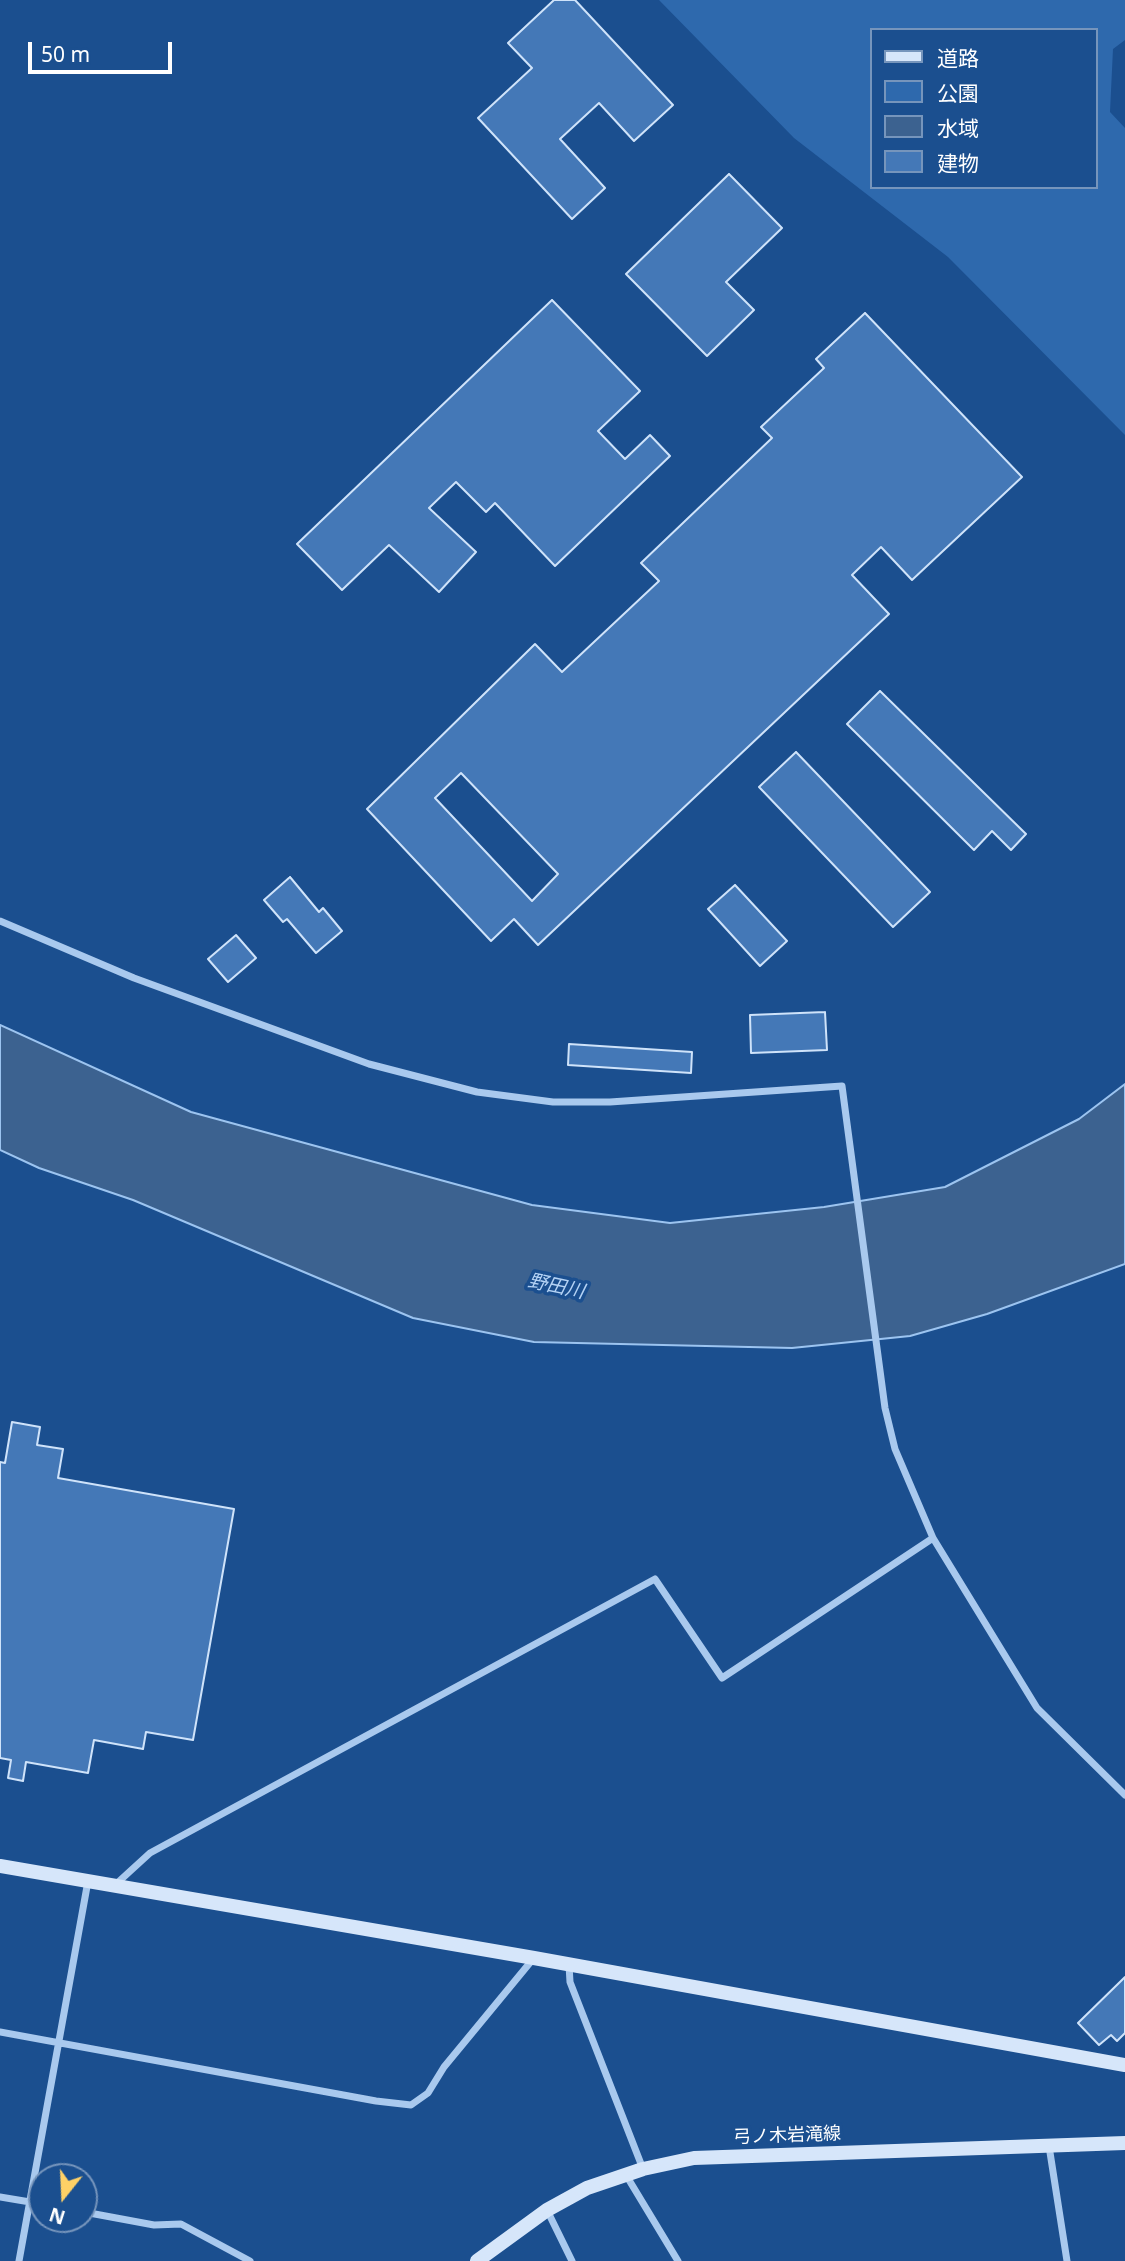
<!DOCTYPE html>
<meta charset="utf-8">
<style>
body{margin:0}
#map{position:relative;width:1125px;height:2261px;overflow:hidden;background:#1b4f8f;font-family:"Noto Sans","Noto Sans JP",sans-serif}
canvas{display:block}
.legend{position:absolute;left:870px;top:28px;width:228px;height:161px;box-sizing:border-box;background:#1b4f8f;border:2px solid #7695bc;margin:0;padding:9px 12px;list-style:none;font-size:21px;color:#fff}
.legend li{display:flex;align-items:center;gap:14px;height:35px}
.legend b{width:35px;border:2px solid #7695bc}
.north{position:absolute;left:28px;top:2163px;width:70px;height:70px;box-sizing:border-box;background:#1b4f8f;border:2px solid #7695bc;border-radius:50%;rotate:198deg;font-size:19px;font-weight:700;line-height:28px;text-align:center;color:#fff}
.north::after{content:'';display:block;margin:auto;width:24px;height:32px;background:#ffd166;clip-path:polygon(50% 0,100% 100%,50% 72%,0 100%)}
.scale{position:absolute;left:28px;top:42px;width:144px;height:32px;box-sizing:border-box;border:4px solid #fff;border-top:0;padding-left:9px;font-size:21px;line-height:24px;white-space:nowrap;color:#fff;-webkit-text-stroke:5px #1b4f8f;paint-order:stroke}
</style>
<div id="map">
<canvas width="1125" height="2261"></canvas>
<ul class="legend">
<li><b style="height:9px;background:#d6e6fa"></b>道路</li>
<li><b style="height:19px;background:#2e69ad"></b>公園</li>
<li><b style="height:19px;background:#3c6290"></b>水域</li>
<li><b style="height:19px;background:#4478b7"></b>建物</li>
</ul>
<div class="north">N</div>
<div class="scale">50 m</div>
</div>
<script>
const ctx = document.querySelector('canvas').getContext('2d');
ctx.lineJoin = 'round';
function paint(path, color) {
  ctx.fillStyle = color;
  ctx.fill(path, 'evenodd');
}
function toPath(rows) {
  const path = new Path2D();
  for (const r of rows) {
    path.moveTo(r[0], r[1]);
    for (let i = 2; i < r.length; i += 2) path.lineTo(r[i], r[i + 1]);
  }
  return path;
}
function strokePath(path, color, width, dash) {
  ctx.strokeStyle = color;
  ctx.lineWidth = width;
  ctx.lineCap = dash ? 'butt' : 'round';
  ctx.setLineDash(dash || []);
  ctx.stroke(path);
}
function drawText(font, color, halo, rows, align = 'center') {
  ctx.font = font + ' "Noto Sans","Noto Sans JP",sans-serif';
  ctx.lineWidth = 7;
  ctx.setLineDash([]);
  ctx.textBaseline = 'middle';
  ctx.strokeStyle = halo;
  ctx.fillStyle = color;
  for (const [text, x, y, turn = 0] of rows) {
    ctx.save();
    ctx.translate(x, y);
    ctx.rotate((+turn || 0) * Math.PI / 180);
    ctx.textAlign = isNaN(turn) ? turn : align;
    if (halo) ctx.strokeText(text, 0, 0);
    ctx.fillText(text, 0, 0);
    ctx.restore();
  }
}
paint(toPath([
 [659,0,1125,0,1125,40,1113,49,1110,112,1125,128,1125,435,948,257,794,138],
 [871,30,1095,30,1095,187,871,187]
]), '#2e69ad');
const water = toPath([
 [0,1025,191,1112,532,1205,670,1223,824,1207,945,1187,1079,1119,1125,1084,1125,1264,987,1314,910,1336,792,1348,534,1342,413,1318,133,1200,39,1168,0,1150,0,1025]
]);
paint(water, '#3c6290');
strokePath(water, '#9cc4f0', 2);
const building = toPath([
 [554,0,575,0,673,105,634,141,599,103,560,139,605,188,572,219,478,118,532,68,508,43,554,0],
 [729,174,782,228,726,282,754,310,707,356,626,274,729,174],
 [552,300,640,391,598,431,625,459,650,435,670,456,555,566,495,503,486,512,456,482,429,508,476,552,439,592,389,545,342,590,297,544,552,300],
 [865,313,1022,477,912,580,881,547,852,575,889,614,538,945,514,919,491,941,367,809,535,644,562,672,659,581,641,563,772,438,761,427,824,368,816,359,865,313],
 [461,773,558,874,532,901,435,798,461,773],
 [880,691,1026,834,1011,850,992,831,974,850,847,724,880,691],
 [796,752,930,892,893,927,759,787,796,752],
 [290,877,319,912,323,908,342,931,316,953,287,919,283,922,264,900,290,877],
 [735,885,787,941,760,966,708,909,735,885],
 [236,935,256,958,228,982,208,959,236,935],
 [825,1012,827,1050,751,1053,750,1015,825,1012],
 [569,1044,692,1052,691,1073,568,1065,569,1044],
 [12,1422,40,1427,37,1445,63,1449,58,1478,234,1509,193,1740,146,1732,143,1749,94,1740,88,1773,26,1762,23,1781,8,1778,11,1760,0,1758,0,1462,5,1463,12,1422],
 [1125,1977,1125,2033,1117,2041,1111,2035,1099,2045,1078,2023,1125,1977]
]);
paint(building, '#4478b7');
strokePath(building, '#cfe3fa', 2);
strokePath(toPath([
 [0,921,134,978,369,1064,477,1092,553,1102,610,1102,842,1086,885,1408,895,1449,933,1538,1037,1708,1125,1795],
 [115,1885,150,1853,655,1579,722,1678,933,1538],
 [569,1965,570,1982,643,2169],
 [0,2032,376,2101,411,2105,428,2093,444,2067,533,1959],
 [1049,2146,1067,2261],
 [626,2175,678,2261],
 [0,2197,42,2204],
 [547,2210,572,2261],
 [84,2212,154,2225,181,2224,250,2261],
 [19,2261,88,1881]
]), '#a9c9ee', 7);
strokePath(toPath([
 [0,1866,534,1958,1125,2065],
 [477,2261,547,2210,587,2188,643,2169,694,2158,1125,2143]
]), '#d6e6fa', 14);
drawText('18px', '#fff', '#1b4f8f', [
 ["弓ノ木岩滝線",787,2136,-2]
]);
drawText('italic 19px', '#b5d3f5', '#1b4f8f', [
 ["野田川",556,1287,12]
]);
</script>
